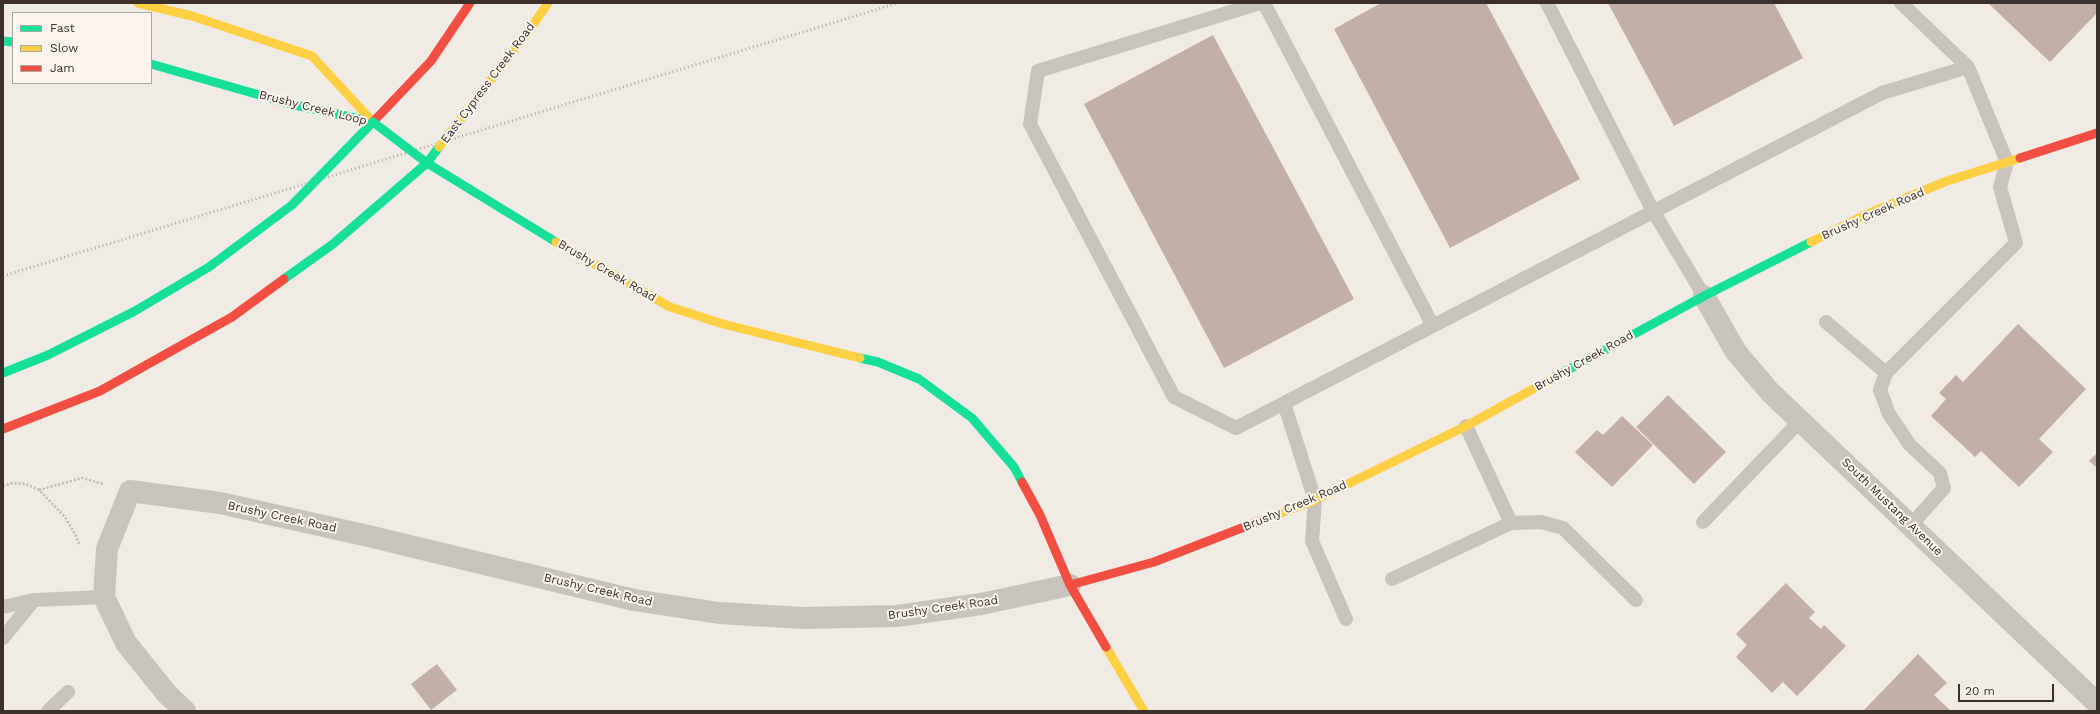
<!DOCTYPE html>
<style>
body{margin:0}
#map{position:relative;width:2100px;height:714px;overflow:hidden;background:#f0ebe5;font-family:"Work Sans",sans-serif}
canvas{display:block}
.frame{position:absolute;inset:0;border:4px solid #3b302b;pointer-events:none}
.legend{position:absolute;left:12px;top:12px;width:140px;height:72px;box-sizing:border-box;background:#fbf5ee;border:1px solid #aea6a0;margin:0;padding:5px 7px;list-style:none;font-size:12px;color:#3b302b}
.legend li{display:flex;align-items:center;gap:8px;height:20px}
.legend b{width:20px;border:1px solid #aea6a0}
.scale{position:absolute;left:1958px;top:684px;width:96px;height:18px;box-sizing:border-box;border:2px solid #3b302b;border-top:0;padding-left:5px;font-size:12px;line-height:14px;white-space:nowrap;color:#3b302b;-webkit-text-stroke:3px #fbf5ee;paint-order:stroke}
</style>
<div id="map">
<canvas width="2100" height="714"></canvas>
<div class="frame"></div>
<ul class="legend">
<li><b style="height:5px;background:#16e098"></b>Fast</li>
<li><b style="height:5px;background:#ffcf43"></b>Slow</li>
<li><b style="height:5px;background:#f24e42"></b>Jam</li>
</ul>
<div class="scale">20 m</div>
</div>
<script>
const ctx = document.querySelector('canvas').getContext('2d');
ctx.lineJoin = 'round';
function paint(path, color) {
  ctx.fillStyle = color;
  ctx.fill(path, 'evenodd');
}
function toPath(rows) {
  const path = new Path2D();
  for (const r of rows) {
    path.moveTo(r[0], r[1]);
    for (let i = 2; i < r.length; i += 2) path.lineTo(r[i], r[i + 1]);
  }
  return path;
}
function strokePath(path, color, width, dash) {
  ctx.strokeStyle = color;
  ctx.lineWidth = width;
  ctx.lineCap = dash ? 'butt' : 'round';
  ctx.setLineDash(dash || []);
  ctx.stroke(path);
}
function drawText(font, color, halo, rows, align = 'center') {
  ctx.font = font + ' "Work Sans",sans-serif';
  ctx.lineWidth = 4;
  ctx.setLineDash([]);
  ctx.textBaseline = 'middle';
  ctx.strokeStyle = halo;
  ctx.fillStyle = color;
  for (const [text, x, y, turn = 0] of rows) {
    ctx.save();
    ctx.translate(x, y);
    ctx.rotate((+turn || 0) * Math.PI / 180);
    ctx.textAlign = isNaN(turn) ? turn : align;
    if (halo) ctx.strokeText(text, 0, 0);
    ctx.fillText(text, 0, 0);
    ctx.restore();
  }
}
paint(toPath([
 [1381,3,1486,3,1580,179,1450,248,1334,29],
 [1608,3,1774,3,1803,58,1674,126],
 [1988,3,2097,3,2097,13,2050,62],
 [1213,35,1354,299,1224,368,1084,104],
 [2018,324,2086,389,2039,439,2053,452,2019,487,1981,451,1975,457,1931,416,1946,399,1939,393,1956,375,1963,382],
 [1668,395,1726,452,1694,484,1636,427],
 [1622,416,1653,445,1612,487,1575,452,1597,430,1603,435],
 [2097,453,2097,468,2089,461],
 [1786,583,1815,612,1809,618,1821,629,1824,625,1846,646,1797,696,1783,682,1772,693,1736,657,1747,645,1736,634],
 [1918,654,1947,683,1934,695,1951,711,1863,711],
 [437,664,457,690,431,710,411,684]
]), '#c3afa7');
strokePath(toPath([
 [3,486,12,483,26,484,39,490,65,517,76,536,79,544],
 [39,490,82,478,103,484]
]), '#c2bbb6', 2.5, [2, 2]);
strokePath(toPath([
 [1260,3,1038,71,1030,124,1174,397,1236,428,1882,93,1968,67],
 [1264,3,1433,326],
 [1547,3,1653,211,1704,296],
 [1901,3,1968,67,2007,162,2000,187,2016,243,1886,373,1880,390,1889,414,1910,445,1940,473,1944,488,1911,525],
 [1826,322,1886,373],
 [1284,403,1315,500,1312,541,1346,619],
 [1466,426,1511,523,1541,522,1563,528,1636,600],
 [1703,522,1801,420],
 [1392,579,1511,523],
 [3,607,34,600,104,597],
 [3,638,34,600],
 [48,711,68,692]
]), '#c9c3be', 14);
strokePath(toPath([
 [1704,296,1736,352,1770,392,2097,703],
 [185,711,167,694,126,643,104,597,107,549,130,491,220,503,364,535,634,600,719,613,802,618,897,616,981,604,1070,585]
]), '#c9c3be', 22);
strokePath(toPath([
 [3,41,13,42],
 [151,64,291,104,373,122],
 [284,279,333,244,427,163,556,242],
 [860,358,878,362,919,379,972,418,1014,467,1022,482],
 [3,373,48,355,135,311,209,267],
 [1555,377,1704,296,1811,242]
]), '#16e098', 9);
strokePath(toPath([
 [138,3,192,16,312,56,373,122],
 [528,32,548,3],
 [556,242,670,307,723,324,860,358],
 [1811,242,1865,215,1947,181,2020,158],
 [1265,519,1315,500,1466,426,1555,377],
 [1106,647,1144,711]
]), '#ffcf43', 9);
strokePath(toPath([
 [373,122,431,61,470,3],
 [2020,158,2097,133],
 [3,429,100,391,232,317,284,279],
 [1022,482,1040,515,1070,585,1106,647],
 [1070,585,1154,562,1265,519]
]), '#f24e42', 9);
strokePath(toPath([
 [3,276,898,3]
]), '#b1aca8', 3, [1, 3]);
strokePath(toPath([
 [209,267,292,205,373,122,427,163,439,147]
]), '#16e098', 9);
strokePath(toPath([
 [439,147,528,32]
]), '#ffcf43', 9);
drawText('12px', '#3b302b', '#fbf5ee', [
 ["East Cypress Creek Road",488,83,-53],
 ["Brushy Creek Loop",313,108,14],
 ["Brushy Creek Road",1873,214,-24],
 ["Brushy Creek Road",607,271,30],
 ["Brushy Creek Road",1584,361,-29],
 ["Brushy Creek Road",1295,506,-23],
 ["South Mustang Avenue",1892,507,44],
 ["Brushy Creek Road",282,517,12],
 ["Brushy Creek Road",598,590,13],
 ["Brushy Creek Road",943,608,-8]
]);
</script>
